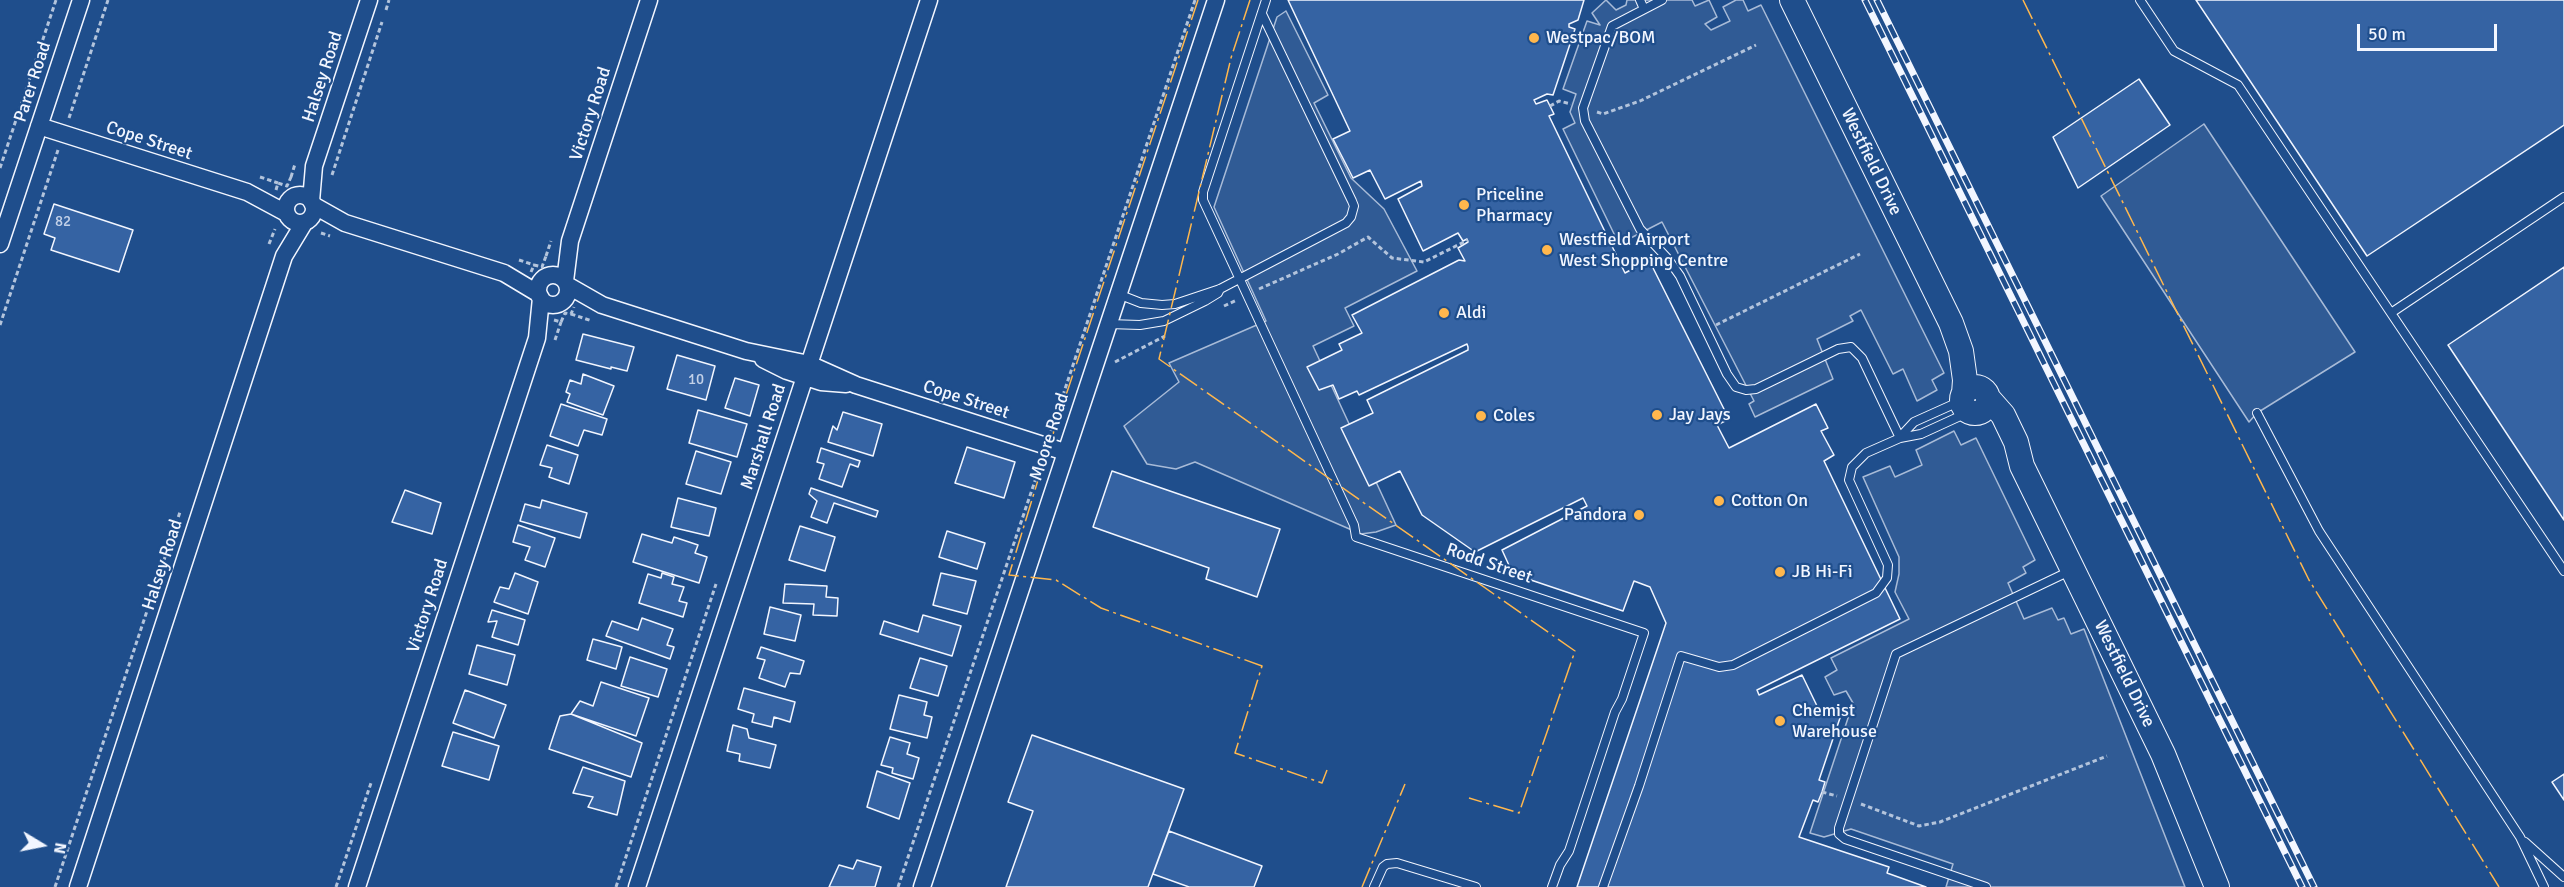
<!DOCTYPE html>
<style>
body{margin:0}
#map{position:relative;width:2564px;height:887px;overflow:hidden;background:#1f4e8c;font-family:Signika,sans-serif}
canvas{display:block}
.north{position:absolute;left:12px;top:815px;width:60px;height:60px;-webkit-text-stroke:4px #1f4e8c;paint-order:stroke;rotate:100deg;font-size:16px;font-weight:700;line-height:24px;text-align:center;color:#f2f6ff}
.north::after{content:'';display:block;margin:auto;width:21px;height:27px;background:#f2f6ff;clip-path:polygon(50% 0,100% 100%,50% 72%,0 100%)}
.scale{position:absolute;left:2357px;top:24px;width:140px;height:27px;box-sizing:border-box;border:3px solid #f2f6ff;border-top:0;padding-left:8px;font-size:18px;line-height:21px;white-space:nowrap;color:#f2f6ff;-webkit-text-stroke:4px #1f4e8c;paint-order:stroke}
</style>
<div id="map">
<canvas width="2564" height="887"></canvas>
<div class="north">N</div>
<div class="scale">50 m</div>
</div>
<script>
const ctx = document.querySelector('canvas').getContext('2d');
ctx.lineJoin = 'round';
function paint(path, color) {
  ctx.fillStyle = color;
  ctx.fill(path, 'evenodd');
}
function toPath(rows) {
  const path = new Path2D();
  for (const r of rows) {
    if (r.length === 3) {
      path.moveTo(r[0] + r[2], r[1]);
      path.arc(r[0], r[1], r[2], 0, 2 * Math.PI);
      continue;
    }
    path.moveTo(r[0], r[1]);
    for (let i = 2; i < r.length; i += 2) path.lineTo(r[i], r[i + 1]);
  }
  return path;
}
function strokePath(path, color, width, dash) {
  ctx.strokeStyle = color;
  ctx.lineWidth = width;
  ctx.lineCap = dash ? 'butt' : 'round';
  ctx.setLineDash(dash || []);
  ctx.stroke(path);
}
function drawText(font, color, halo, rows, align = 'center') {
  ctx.font = font + ' Signika,sans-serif';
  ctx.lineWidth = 4.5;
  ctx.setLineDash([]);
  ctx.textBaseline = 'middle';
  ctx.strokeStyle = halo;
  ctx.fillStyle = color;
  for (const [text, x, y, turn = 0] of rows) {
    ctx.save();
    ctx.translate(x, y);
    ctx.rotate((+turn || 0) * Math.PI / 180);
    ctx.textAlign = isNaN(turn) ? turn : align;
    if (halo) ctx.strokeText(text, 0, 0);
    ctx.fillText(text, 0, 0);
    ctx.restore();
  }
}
const parking = toPath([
 [1606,0,1616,10,1626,5,1627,0,1692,0,1695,6,1709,0,1717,17,1705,24,1711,30,1730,21,1723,7,1736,0,1743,0,1748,11,1761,5,1944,373,1932,380,1937,390,1917,401,1903,369,1893,374,1861,310,1850,316,1853,321,1817,339,1833,379,1755,417,1749,404,1754,401,1662,222,1619,244,1563,129,1575,123,1570,112,1576,94,1563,89,1587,21,1600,25,1592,13,1606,0],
 [1286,11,1328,95,1314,103,1351,178,1384,209,1417,271,1345,308,1354,326,1313,346,1396,525,1376,532,1361,534,1195,462,1176,469,1147,464,1124,426,1179,382,1169,363,1266,321,1214,207,1277,17,1286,11],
 [2204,124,2355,352,2257,413,2249,422,2101,196,2204,124],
 [1954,431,1961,445,1976,438,2035,560,2023,567,2026,573,2008,583,2024,619,2052,608,2058,620,2064,618,2071,634,2084,629,2185,887,1946,887,1953,864,1851,829,1824,837,1810,833,1853,703,1846,691,1834,695,1825,677,1837,670,1831,658,1909,619,1895,592,1899,574,1899,557,1863,477,1890,466,1895,477,1922,465,1916,450,1954,431]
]);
paint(parking, '#305b95');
strokePath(parking, '#a8bbd7', 1.5);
const building = toPath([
 [1288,0,1584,0,1578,20,1569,24,1569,27,1575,29,1553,95,1547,94,1534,100,1536,104,1547,100,1554,114,1549,116,1625,273,1649,260,1729,419,1717,425,1729,448,1816,404,1828,428,1821,431,1834,455,1824,461,1900,619,1757,690,1759,695,1802,675,1819,710,1841,715,1819,780,1825,782,1822,792,1818,802,1813,800,1799,837,1889,867,1887,873,1926,887,1577,887,1666,623,1650,587,1634,581,1623,611,1513,574,1502,550,1587,506,1583,498,1475,552,1422,515,1400,471,1369,486,1341,428,1373,413,1367,400,1468,350,1468,347,1467,344,1359,395,1357,391,1339,399,1333,385,1319,390,1307,367,1342,350,1339,344,1362,333,1352,315,1459,260,1465,261,1458,248,1468,242,1467,239,1463,241,1458,233,1423,251,1398,199,1422,186,1421,181,1385,199,1370,170,1353,178,1333,139,1350,131,1288,0],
 [2196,0,2564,0,2564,125,2367,256,2196,0],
 [2139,79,2170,125,2078,188,2053,137,2139,79],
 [54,204,133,230,119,272,51,250,55,238,44,234,54,204],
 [2564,267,2564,520,2448,345,2564,267],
 [583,334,634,347,627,371,611,367,611,369,576,360,583,334],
 [677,355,715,366,706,400,667,389,677,355],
 [583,374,614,386,603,415,567,402,570,394,566,392,570,380,581,384,583,374],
 [735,378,759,385,750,416,725,408,735,378],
 [561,404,607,419,602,435,584,430,578,446,550,436,561,404],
 [698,410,747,424,737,457,689,443,698,410],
 [843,412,882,424,873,456,828,442,833,426,837,430,843,412],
 [547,445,578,455,569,484,549,477,552,468,540,465,547,445],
 [967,447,1015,462,1004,498,955,483,967,447],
 [821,448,860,461,858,467,850,464,842,487,819,479,824,464,817,462,821,448],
 [696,451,731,462,721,494,686,484,696,451],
 [1112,471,1280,529,1257,597,1206,579,1209,568,1093,527,1112,471],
 [811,488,878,511,876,517,834,503,827,523,811,517,817,501,809,494,811,488],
 [405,490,441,503,432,534,392,522,405,490],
 [678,498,716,508,709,536,671,527,678,498],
 [542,500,587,513,580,538,520,521,525,504,540,508,542,500],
 [518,525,555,538,545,567,525,560,530,547,513,542,518,525],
 [800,526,835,537,825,571,789,560,800,526],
 [947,531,985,543,977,569,939,557,947,531],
 [642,534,672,543,674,537,698,545,695,553,707,557,699,583,633,562,642,534],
 [515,573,538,582,528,614,494,602,500,587,509,589,515,573],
 [662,573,674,577,672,584,684,587,679,601,687,603,683,617,639,603,648,574,661,578,662,573],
 [941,573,976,581,967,614,933,605,941,573],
 [785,584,827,586,826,597,838,598,837,616,813,615,814,604,783,603,785,584],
 [770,607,801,615,795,641,764,634,770,607],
 [492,610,525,620,518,645,492,637,497,621,488,622,492,610],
 [923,615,961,626,952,656,880,634,884,621,918,632,923,615],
 [642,618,673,629,667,645,674,647,670,659,606,636,612,621,638,630,642,618],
 [593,639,622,647,616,669,587,660,593,639],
 [477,645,515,655,507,685,469,674,477,645],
 [761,647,804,661,800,674,790,673,785,687,759,678,765,660,757,658,761,647],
 [630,657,667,669,658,697,621,686,630,657],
 [920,658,947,666,938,696,910,688,920,658],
 [601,682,649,698,636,736,571,714,580,701,593,706,601,682],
 [744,688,795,702,790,722,774,717,772,727,752,722,754,714,738,709,744,688],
 [465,690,506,705,494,738,453,723,465,690],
 [899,695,927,702,924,715,932,717,927,738,890,729,899,695],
 [571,714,642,743,631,777,549,749,560,716,571,714],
 [733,725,747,729,749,738,776,745,770,768,739,761,740,754,727,751,733,725],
 [453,732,499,746,489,780,442,766,453,732],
 [1032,735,1184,789,1148,887,1006,887,1033,811,1008,802,1032,735],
 [890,737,910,743,907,754,919,758,913,779,892,773,893,768,881,765,890,737],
 [583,767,625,781,617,815,588,807,593,797,573,793,583,767],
 [877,771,910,783,899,819,867,807,877,771],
 [2564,774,2564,800,2552,782,2564,774],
 [1169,831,1262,866,1254,887,1189,887,1153,874,1169,831],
 [857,860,881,867,875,887,829,887,839,865,853,869,857,860]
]);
paint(building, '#3563a3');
strokePath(building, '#f2f6ff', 1.5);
const service = toPath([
 [1266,0,1203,192,1203,200,1354,525,1356,537,1644,633,1622,699,1615,712,1569,851,1560,865,1552,887],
 [1640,0,1644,9],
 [1662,0,1612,26,1583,108,1585,121,1640,229,1668,259,1680,276,1727,374,1736,387,1746,390,1756,389,1838,349,1851,347,1862,358,1900,438],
 [2140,0,2174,51,2238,85,2564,571],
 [1118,294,1141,303,1162,305,1175,304,1220,289,1346,223,1351,217,1354,206,1352,201,1262,14],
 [2391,313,2564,197],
 [1108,324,1140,325,1164,321,1205,301,1218,293,1220,289],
 [2257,413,2319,531,2520,837,2544,887],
 [1900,437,1914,422,1954,404,1962,397],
 [2525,842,2564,877],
 [1374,887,1383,867,1387,864,1397,863,1476,887],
 [1603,887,1639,786,1681,656,1719,667,1733,665,1876,593,1887,578,1888,565,1849,480,1852,467,1866,453,1900,438,1921,434,1969,412],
 [1986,887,1845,839,1839,834,1839,828,1896,654,2072,570]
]);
const minor = toPath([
 [39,126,247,192,286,213],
 [300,209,14],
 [311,201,314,166,369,0],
 [313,205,345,223,504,273,539,294],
 [0,244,81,0],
 [553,290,15],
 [565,281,570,241,649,0],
 [567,285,602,305,746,351,809,364,856,385,1065,452],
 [763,359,787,371,821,382,846,384],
 [78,887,284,256,304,223],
 [357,887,537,338,541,298],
 [637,887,929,0],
 [922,887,1216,0]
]);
const secondary = toPath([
 [1792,0,1951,323,1961,351,1965,380,1964,394],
 [1975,400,13],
 [1988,398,2003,415,2016,442,2022,466,2163,754,2217,887]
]);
strokePath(service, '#f2f6ff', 10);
strokePath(minor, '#f2f6ff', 19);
strokePath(secondary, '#f2f6ff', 26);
strokePath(toPath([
 [386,10,389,0],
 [1550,106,1559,101,1571,104],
 [1597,112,1603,114,1640,101,1756,45],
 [69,118,108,0],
 [0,168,56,0],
 [332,175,382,22],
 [260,177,278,183],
 [291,177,295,164],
 [276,190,278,183,287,186,291,177],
 [321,233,330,236],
 [269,244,275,229],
 [546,256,551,241],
 [519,260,534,265],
 [531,272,534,265,542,267,546,256,548,257],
 [1259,289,1338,254,1368,237,1392,258,1424,262,1468,240],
 [1224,306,1237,300],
 [571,314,592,321],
 [554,320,561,322,565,313,571,314,574,307],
 [0,325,58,150],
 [1716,325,1860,254],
 [555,340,561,322],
 [1115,362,1165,336],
 [1051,431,1195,0],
 [1822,792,1837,796],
 [1861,804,1919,826,1940,822,2107,756],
 [55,887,180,512],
 [336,887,371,783],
 [616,887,716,584],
 [898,887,1041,463]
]), '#b3c4dc', 3, [4.5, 3]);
strokePath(service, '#1f4e8c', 8);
strokePath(minor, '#1f4e8c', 16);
strokePath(secondary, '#1f4e8c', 24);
const rail = toPath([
 [1865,0,2302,887],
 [1877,0,2314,887]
]);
strokePath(rail, '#f2f6ff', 7);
strokePath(rail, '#1f4e8c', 4.5, [14]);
strokePath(toPath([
 [1198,0,1042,467,1009,575,1056,580,1101,608,1262,666,1235,753,1322,783,1327,770],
 [1250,0,1231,58,1159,359,1575,651,1519,813,1469,798],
 [2023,0,2309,580,2499,887],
 [1362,887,1405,784]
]), '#ffb74d', 1.5, [21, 4.5, 3, 4.5]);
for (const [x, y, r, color] of [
 [1534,38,6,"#ffb74d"],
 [1464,205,6,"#ffb74d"],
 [1547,250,6,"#ffb74d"],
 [1444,313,6,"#ffb74d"],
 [1657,415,6,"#ffb74d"],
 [1481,416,6,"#ffb74d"],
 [1719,501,6,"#ffb74d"],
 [1639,515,6,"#ffb74d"],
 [1780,572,6,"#ffb74d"],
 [1780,721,6,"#ffb74d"]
]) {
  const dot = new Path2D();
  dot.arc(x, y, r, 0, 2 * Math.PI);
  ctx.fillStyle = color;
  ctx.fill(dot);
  strokePath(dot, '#1f4e8c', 2);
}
drawText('15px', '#c3d1e8', null, [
 ["82",63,222],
 ["10",696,380]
]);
drawText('18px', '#f2f6ff', '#1f4e8c', [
 ["Westpac/BOM",1546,38],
 ["Priceline",1476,195],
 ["Pharmacy",1476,216],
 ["Westfield Airport",1559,240],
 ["West Shopping Centre",1559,261],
 ["Aldi",1456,313],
 ["Jay Jays",1669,415],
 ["Coles",1493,416],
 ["Cotton On",1731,501],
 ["Pandora",1627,515,"right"],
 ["JB Hi-Fi",1792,572],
 ["Chemist",1792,711],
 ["Warehouse",1792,732]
], 'left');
drawText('18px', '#f2f6ff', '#1f4e8c', [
 ["Halsey Road",323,77,-72],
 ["Parer Road",33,82,-72],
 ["Victory Road",591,114,-72],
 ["Cope Street",149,141,18],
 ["Westfield Drive",1871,162,64],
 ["Cope Street",966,400,18],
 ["Marshall Road",764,437,-72],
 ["Moore Road",1050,437,-72],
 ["Rodd Street",1489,564,19],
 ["Halsey Road",163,565,-72],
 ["Victory Road",428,606,-72],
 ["Westfield Drive",2124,674,64]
]);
</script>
